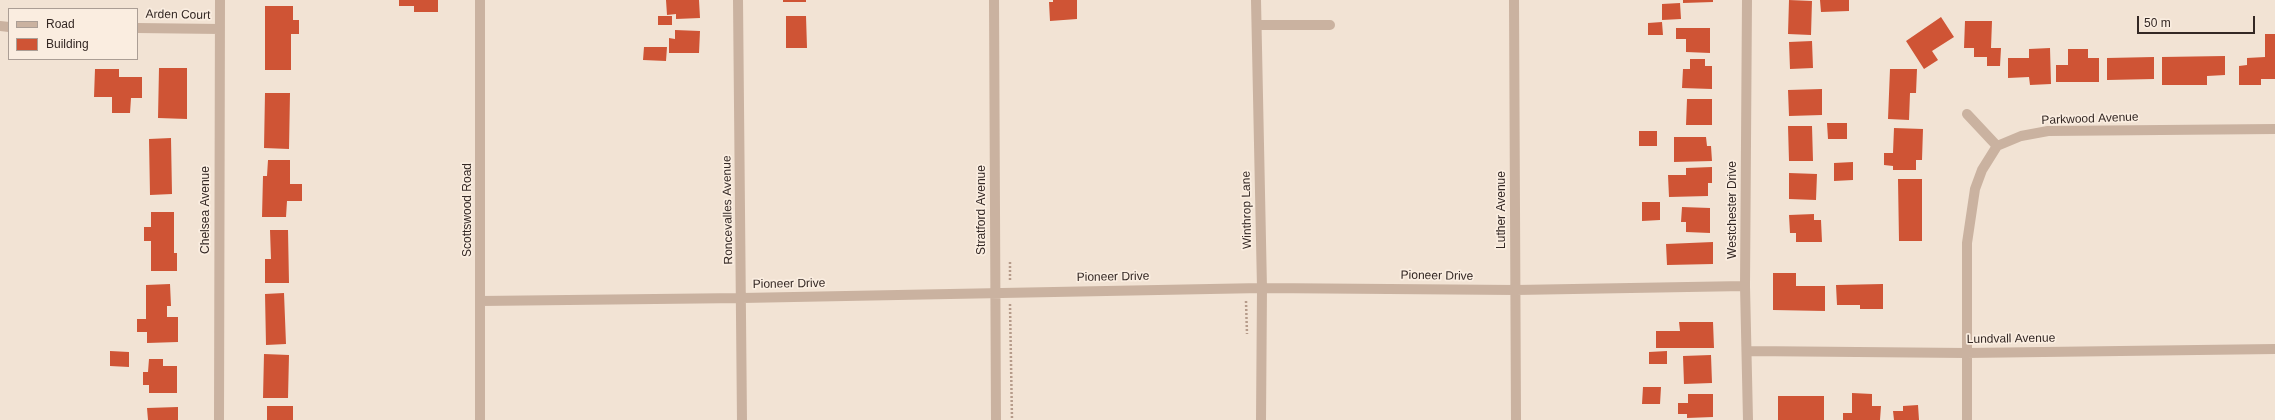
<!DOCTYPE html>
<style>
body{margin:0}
#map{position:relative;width:2275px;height:420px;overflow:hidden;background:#f2e3d4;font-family:Arial,sans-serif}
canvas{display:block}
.legend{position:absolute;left:8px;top:8px;width:130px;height:52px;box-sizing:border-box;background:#faede0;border:1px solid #ab9e95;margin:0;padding:5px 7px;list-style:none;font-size:12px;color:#342824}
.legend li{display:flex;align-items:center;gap:8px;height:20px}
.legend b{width:20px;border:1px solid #ab9e95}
.scale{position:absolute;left:2137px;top:16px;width:118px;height:18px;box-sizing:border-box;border:2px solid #342824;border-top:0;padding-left:5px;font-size:12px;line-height:14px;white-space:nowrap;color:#342824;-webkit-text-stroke:3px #faede0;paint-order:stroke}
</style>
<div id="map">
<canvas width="2275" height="420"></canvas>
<ul class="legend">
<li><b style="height:5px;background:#cab2a0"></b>Road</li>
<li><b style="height:11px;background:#cf5435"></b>Building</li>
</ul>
<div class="scale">50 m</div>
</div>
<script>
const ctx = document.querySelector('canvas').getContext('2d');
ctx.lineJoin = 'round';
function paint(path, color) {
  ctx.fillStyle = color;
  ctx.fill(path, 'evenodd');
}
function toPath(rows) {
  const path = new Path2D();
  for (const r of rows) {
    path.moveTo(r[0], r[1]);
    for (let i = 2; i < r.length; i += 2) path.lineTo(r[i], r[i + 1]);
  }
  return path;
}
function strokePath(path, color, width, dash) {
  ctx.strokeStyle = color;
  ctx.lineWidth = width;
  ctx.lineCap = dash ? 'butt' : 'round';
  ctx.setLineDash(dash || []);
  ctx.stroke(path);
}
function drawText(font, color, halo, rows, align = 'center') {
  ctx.font = font + ' Arial,sans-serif';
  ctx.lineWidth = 3.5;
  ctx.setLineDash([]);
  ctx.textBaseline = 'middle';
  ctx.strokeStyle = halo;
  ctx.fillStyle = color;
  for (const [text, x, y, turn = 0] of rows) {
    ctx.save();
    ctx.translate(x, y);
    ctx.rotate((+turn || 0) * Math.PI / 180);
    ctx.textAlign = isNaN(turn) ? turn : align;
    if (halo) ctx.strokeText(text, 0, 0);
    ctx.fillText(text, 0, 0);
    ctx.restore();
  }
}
paint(toPath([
 [399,0,438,0,438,12,414,12,414,6,399,6],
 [666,0,699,0,700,18,676,19,676,14,667,15],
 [783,0,806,0,806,2,783,2],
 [1053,0,1077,0,1077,19,1050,21,1049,2,1053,2],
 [1683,0,1713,0,1713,2,1683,3],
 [1789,0,1812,1,1811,35,1788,34],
 [1820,0,1849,0,1849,11,1821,12],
 [1680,3,1681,19,1662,20,1662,4],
 [265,6,293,6,293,20,299,20,299,34,291,34,291,70,265,70],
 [658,16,672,16,672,25,658,25],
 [786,16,806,16,807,48,786,48],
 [1941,17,1954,37,1932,51,1938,60,1924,69,1906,41],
 [1965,21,1992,21,1991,48,2001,48,2000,66,1987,66,1987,57,1974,57,1974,48,1964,48],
 [1662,22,1663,35,1648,35,1648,23],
 [1676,28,1710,28,1710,53,1686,52,1686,39,1676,39],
 [675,30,700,31,699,53,669,53,669,38,675,39],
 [2265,34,2275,34,2275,79,2261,79,2261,85,2239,85,2239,66,2247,65,2247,58,2265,57],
 [1812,41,1813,68,1790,69,1789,42],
 [644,47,667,47,666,61,643,60],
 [2050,48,2051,84,2030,85,2029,77,2008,78,2008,58,2029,58,2029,49],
 [2068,49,2088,49,2088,58,2099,58,2099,82,2056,82,2056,65,2068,65],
 [2225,56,2225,75,2207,76,2207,85,2162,85,2162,57],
 [2154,57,2154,79,2107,80,2107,58],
 [1690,59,1705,59,1705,66,1712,66,1712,89,1682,88,1683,69,1690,69],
 [159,68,187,68,187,119,158,118],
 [95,69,119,69,119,77,142,77,142,98,131,98,130,113,112,113,112,97,94,97],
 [1890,69,1917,69,1916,93,1910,93,1909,120,1888,119],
 [1822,89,1822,115,1789,116,1788,90],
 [265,93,290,93,289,149,264,148],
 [1687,99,1712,99,1712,125,1686,125],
 [1827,123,1847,123,1847,139,1828,139],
 [1788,126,1812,126,1813,161,1789,161],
 [1894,128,1923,129,1922,160,1916,160,1916,170,1893,170,1893,166,1884,165,1884,153,1893,153],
 [1639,131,1657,131,1657,146,1639,146],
 [1674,137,1706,137,1707,146,1711,146,1712,161,1674,162],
 [171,138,172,194,150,195,149,139],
 [268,160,290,160,290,184,302,184,302,201,287,201,286,217,262,217,263,176,267,176],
 [1853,162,1853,180,1834,181,1834,163],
 [1712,167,1712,183,1708,183,1708,196,1669,197,1668,175,1686,175,1686,168],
 [1789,173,1817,174,1816,200,1789,199],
 [1898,179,1922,179,1922,241,1899,241],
 [1642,202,1660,202,1660,220,1642,221],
 [1682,207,1710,208,1710,233,1686,232,1686,222,1681,222],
 [151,212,174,212,174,253,177,253,177,271,151,271,151,241,144,241,144,227,151,227],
 [1814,214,1814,220,1821,220,1822,242,1796,242,1796,233,1790,233,1789,215],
 [270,230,288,230,289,283,265,283,265,259,271,259],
 [1713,242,1713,264,1667,265,1666,244],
 [1773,273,1796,273,1796,286,1825,286,1825,311,1773,310],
 [170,284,171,306,167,306,167,317,178,317,178,342,147,343,147,332,137,332,137,319,146,319,146,285],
 [1883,284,1883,309,1860,309,1860,305,1837,305,1836,285],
 [284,293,286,344,266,345,265,294],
 [1679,322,1713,322,1714,348,1656,348,1656,331,1680,331],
 [110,351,129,352,129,367,110,366],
 [1667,351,1667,364,1649,364,1649,352],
 [264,354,289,355,288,398,263,398],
 [1711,355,1712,383,1684,384,1683,356],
 [149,359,163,359,163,366,177,366,177,393,149,393,149,385,143,385,143,372,148,372],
 [1643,387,1661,387,1660,404,1642,404],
 [1852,393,1872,394,1872,406,1881,406,1880,420,1843,420,1843,413,1852,413],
 [1688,394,1713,394,1713,417,1687,418,1687,414,1678,414,1678,403,1688,403],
 [1778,396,1824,396,1824,420,1778,420],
 [1918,405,1919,420,1894,420,1893,411,1903,411,1903,406],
 [267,406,293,406,293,420,267,420],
 [178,407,178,420,148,420,147,408]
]), '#cf5435');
strokePath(toPath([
 [1010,262,1010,281],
 [1246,301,1247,334],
 [1010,304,1012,420]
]), '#b69b8a', 2.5, [2, 2]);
strokePath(toPath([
 [480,0,480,420],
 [738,0,742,420],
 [994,0,996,420],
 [1256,0,1262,288,1261,420],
 [1514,0,1516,420],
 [1747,0,1745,286,1748,420],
 [1257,25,1330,25],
 [0,26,9,27],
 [137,28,220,29],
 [1967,114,1997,146],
 [481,301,742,298,1262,288,1516,290,1745,286],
 [1748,351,1966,353,2275,349],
 [219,420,220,0],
 [1967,420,1967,243,1975,189,1982,170,1997,146,2021,136,2048,131,2275,129]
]), '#cab2a0', 10);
drawText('12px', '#342824', '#faede0', [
 ["Arden Court",178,15,1],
 ["Parkwood Avenue",2090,119,-2],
 ["Chelsea Avenue",206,210,-90],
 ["Scottswood Road",468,210,-90],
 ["Roncevalles Avenue",728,210,-91],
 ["Stratford Avenue",982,210,-90],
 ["Winthrop Lane",1247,210,-91],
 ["Luther Avenue",1502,210,-90],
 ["Westchester Drive",1733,210,-90],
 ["Pioneer Drive",1437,276,1],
 ["Pioneer Drive",1113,277,-1],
 ["Pioneer Drive",789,284,-1],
 ["Lundvall Avenue",2011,339,-1]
]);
</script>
